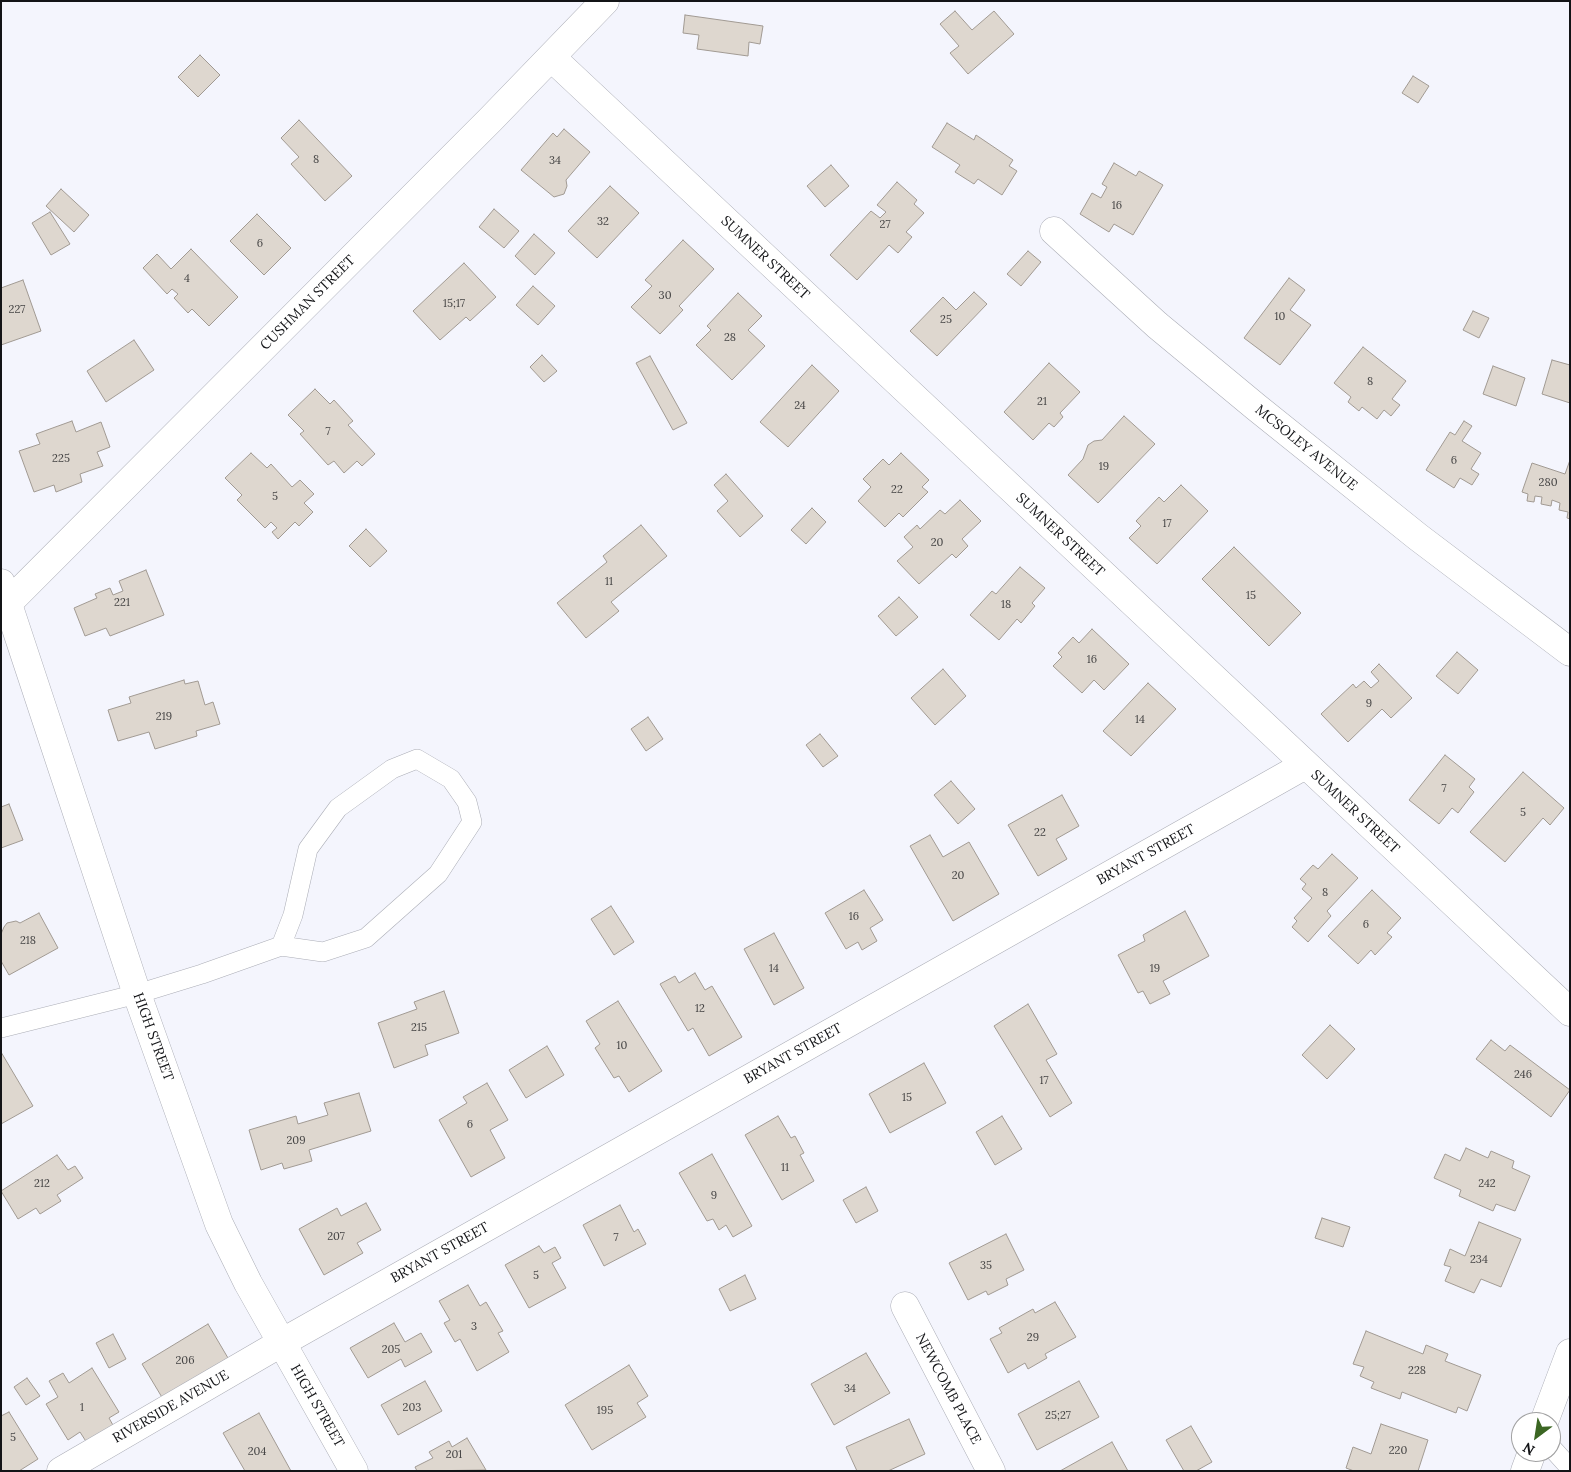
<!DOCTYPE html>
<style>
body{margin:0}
#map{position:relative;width:1571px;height:1472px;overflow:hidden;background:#f4f5fd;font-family:Lora,serif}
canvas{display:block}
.frame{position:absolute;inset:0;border:2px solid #131417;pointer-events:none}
.north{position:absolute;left:1511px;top:1412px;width:50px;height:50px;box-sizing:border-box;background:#fff;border:1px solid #a1a1a2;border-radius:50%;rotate:211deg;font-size:14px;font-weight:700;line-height:20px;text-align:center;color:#131417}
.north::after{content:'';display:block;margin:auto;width:18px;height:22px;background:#3b6623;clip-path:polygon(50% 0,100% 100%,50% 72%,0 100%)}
</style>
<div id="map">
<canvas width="1571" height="1472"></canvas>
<div class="frame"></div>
<div class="north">N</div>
</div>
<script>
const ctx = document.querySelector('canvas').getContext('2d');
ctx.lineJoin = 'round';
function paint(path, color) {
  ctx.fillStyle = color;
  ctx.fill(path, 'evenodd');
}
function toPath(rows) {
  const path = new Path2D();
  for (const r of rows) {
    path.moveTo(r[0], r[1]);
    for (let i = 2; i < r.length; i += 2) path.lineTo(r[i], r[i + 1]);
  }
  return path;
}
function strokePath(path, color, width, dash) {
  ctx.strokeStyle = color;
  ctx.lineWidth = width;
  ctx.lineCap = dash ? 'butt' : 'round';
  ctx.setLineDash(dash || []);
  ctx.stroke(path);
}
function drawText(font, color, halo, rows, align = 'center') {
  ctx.font = font + ' Lora,serif';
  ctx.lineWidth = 5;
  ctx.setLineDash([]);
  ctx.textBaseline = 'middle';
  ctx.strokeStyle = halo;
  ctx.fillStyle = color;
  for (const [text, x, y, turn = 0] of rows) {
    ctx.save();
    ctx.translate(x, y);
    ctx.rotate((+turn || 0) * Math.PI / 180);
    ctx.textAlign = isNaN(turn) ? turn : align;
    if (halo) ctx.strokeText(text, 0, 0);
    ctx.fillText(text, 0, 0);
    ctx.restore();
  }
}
const building = toPath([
 [955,11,972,30,994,11,1014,34,968,74,950,53,959,46,940,24,955,11],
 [685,15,763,26,760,44,749,42,748,56,697,49,699,35,683,33,685,15],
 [200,55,220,75,198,97,178,77,200,55],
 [1413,76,1429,86,1418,103,1402,93,1413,76],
 [299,120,352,176,325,201,291,164,299,157,281,138,299,120],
 [947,123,974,140,976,135,1013,160,1009,166,1017,171,1002,195,978,179,974,184,955,172,960,165,932,147,947,123],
 [564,129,590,152,566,180,567,186,564,194,554,197,521,170,553,133,557,137,564,129],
 [1114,163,1136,176,1139,171,1163,185,1133,235,1114,224,1109,232,1080,214,1092,193,1101,198,1107,187,1102,184,1114,163],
 [831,165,849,186,825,207,807,186,831,165],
 [897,182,917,200,914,204,924,213,906,232,912,237,898,253,889,245,857,280,830,255,871,211,880,218,886,212,877,205,897,182],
 [610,186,639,213,597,258,568,231,610,186],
 [61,189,89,215,74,232,46,206,61,189],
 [494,209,519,231,504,248,479,227,494,209],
 [50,212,70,244,51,255,32,223,50,212],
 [257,214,291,248,264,275,230,241,257,214],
 [534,234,555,253,535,275,515,256,534,234],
 [683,240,714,269,679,306,683,310,660,334,631,307,652,286,645,280,683,240],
 [191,249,238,297,209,326,192,309,188,313,174,298,178,294,172,289,167,294,143,268,157,254,171,269,191,249],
 [1028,251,1041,262,1021,286,1007,274,1028,251],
 [464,263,496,297,470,321,466,317,440,340,413,311,464,263],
 [1289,278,1305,290,1290,310,1311,325,1280,365,1244,338,1289,278],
 [23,280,41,331,1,345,1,288,23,280],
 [533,286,555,306,538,325,516,305,533,286],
 [974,292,987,304,937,356,910,331,943,297,956,310,974,292],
 [738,293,762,316,748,330,765,346,732,380,696,345,711,330,707,326,738,293],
 [1473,311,1489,318,1479,338,1463,330,1473,311],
 [134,340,154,370,106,402,87,371,134,340],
 [1363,347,1406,381,1392,399,1400,405,1391,416,1384,410,1377,419,1362,407,1359,411,1348,402,1351,397,1334,383,1363,347],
 [542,355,557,371,544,382,530,367,542,355],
 [650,356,687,423,673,430,636,363,650,356],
 [1552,360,1570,365,1570,403,1542,394,1552,360],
 [1049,363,1080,392,1060,413,1063,417,1054,427,1049,423,1033,440,1004,412,1049,363],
 [812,365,839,391,788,447,760,422,812,365],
 [1493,366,1525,378,1516,406,1483,394,1493,366],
 [315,389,330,404,334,400,353,421,348,425,375,454,362,466,357,461,344,473,334,461,328,465,300,434,304,431,288,415,315,389],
 [1124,416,1155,444,1098,503,1068,475,1083,459,1088,445,1094,441,1102,440,1124,416],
 [72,421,76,432,101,422,110,447,97,452,103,466,80,474,82,482,56,492,54,485,34,492,19,451,40,444,36,434,72,421],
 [1464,421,1472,426,1462,441,1481,453,1471,469,1479,474,1472,485,1460,478,1454,488,1426,470,1450,432,1455,435,1464,421],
 [251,453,267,468,271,464,292,487,300,480,314,494,304,503,313,512,299,526,295,522,278,539,272,532,277,528,271,522,265,528,237,500,242,495,225,478,251,453],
 [901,453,929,480,922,487,928,492,903,517,899,513,885,527,858,501,871,487,863,479,883,459,889,465,901,453],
 [1570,460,1570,519,1567,518,1568,512,1559,510,1560,503,1552,500,1551,506,1541,504,1542,497,1535,496,1534,502,1527,501,1528,494,1522,492,1532,463,1565,474,1570,460],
 [726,474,763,516,740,537,717,511,728,501,714,485,726,474],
 [1181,485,1208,511,1157,564,1129,538,1141,526,1136,521,1159,497,1164,502,1181,485],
 [960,500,981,521,962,539,968,546,956,558,952,554,919,584,897,561,913,547,904,537,917,525,920,529,940,510,945,514,960,500],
 [812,508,826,522,806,544,791,530,812,508],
 [641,525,667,556,611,602,619,611,586,638,557,603,607,562,603,556,641,525],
 [366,529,387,551,370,567,349,546,366,529],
 [1234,547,1301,613,1269,646,1202,579,1234,547],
 [1020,567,1045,588,1032,603,1035,606,1021,623,1017,619,999,640,970,615,992,591,996,594,1020,567],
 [146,570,164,615,110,636,106,628,85,636,74,608,97,598,95,594,110,588,113,595,123,591,119,581,146,570],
 [899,597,918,617,896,636,878,616,899,597],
 [1092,629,1129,664,1104,690,1094,680,1082,693,1053,666,1062,657,1058,653,1073,637,1079,643,1092,629],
 [1457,652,1478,670,1458,694,1436,676,1457,652],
 [1379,664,1412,698,1391,718,1382,709,1348,742,1321,714,1353,684,1356,688,1364,681,1371,688,1379,681,1371,672,1379,664],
 [943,669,966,696,935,725,911,698,943,669],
 [184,680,185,684,198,681,205,705,213,702,220,724,196,731,197,736,155,749,149,732,118,741,108,710,131,703,129,697,184,680],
 [1148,683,1176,709,1131,756,1103,731,1148,683],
 [648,717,663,739,646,751,631,729,648,717],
 [820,734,838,756,823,767,806,745,820,734],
 [1445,755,1475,779,1469,787,1474,792,1458,813,1452,808,1439,824,1409,800,1445,755],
 [1523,772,1564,808,1550,825,1543,818,1505,862,1470,832,1523,772],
 [951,781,975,809,958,824,934,795,951,781],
 [1062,795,1079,826,1056,839,1067,859,1038,876,1008,825,1062,795],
 [9,804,23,840,1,848,1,807,9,804],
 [930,835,943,857,969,842,999,894,953,921,910,846,930,835],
 [1332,854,1358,878,1327,911,1331,916,1308,942,1292,927,1297,921,1294,918,1312,898,1302,889,1306,884,1300,879,1313,865,1318,869,1332,854],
 [864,890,883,920,870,928,877,941,862,950,858,942,846,949,825,913,864,890],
 [1372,890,1401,918,1387,933,1392,937,1375,955,1371,950,1358,964,1328,936,1372,890],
 [611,906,634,942,614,955,591,919,611,906],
 [1185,911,1209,956,1163,981,1170,994,1150,1004,1143,991,1138,993,1118,955,1145,941,1143,935,1185,911],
 [39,913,58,948,9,975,1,961,1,934,4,927,7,923,16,921,20,923,39,913],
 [774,933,804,988,774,1005,744,949,774,933],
 [695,973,705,990,712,986,742,1037,709,1056,693,1028,688,1031,660,984,675,976,679,983,695,973],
 [444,991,459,1033,425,1045,428,1055,394,1068,378,1023,417,1009,414,1002,444,991],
 [618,1001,662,1071,629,1092,619,1076,614,1078,595,1048,600,1044,586,1021,618,1001],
 [1028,1004,1057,1054,1046,1060,1072,1103,1050,1117,994,1026,1028,1004],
 [1330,1025,1355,1049,1327,1079,1302,1055,1330,1025],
 [1491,1040,1505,1051,1510,1045,1570,1090,1551,1117,1476,1059,1491,1040],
 [547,1046,564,1075,526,1098,509,1070,547,1046],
 [1,1052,33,1106,1,1124,1,1052],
 [924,1063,946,1103,890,1133,869,1094,924,1063],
 [487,1083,508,1120,490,1130,505,1158,471,1177,439,1120,467,1103,463,1097,487,1083],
 [359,1093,371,1131,309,1150,312,1161,284,1169,282,1163,261,1170,249,1130,296,1116,298,1124,328,1115,324,1103,359,1093],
 [778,1116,791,1138,795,1136,804,1153,800,1155,814,1181,782,1200,745,1135,778,1116],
 [1002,1116,1022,1149,995,1165,976,1132,1002,1116],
 [1466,1148,1488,1158,1491,1151,1514,1161,1512,1168,1530,1176,1515,1211,1496,1204,1493,1211,1459,1196,1461,1190,1434,1178,1445,1154,1460,1161,1466,1148],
 [712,1154,752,1226,733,1237,726,1225,719,1230,713,1219,707,1221,679,1173,712,1154],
 [57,1155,68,1170,75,1166,83,1178,57,1195,61,1201,40,1214,36,1208,18,1219,1,1191,57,1155],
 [866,1187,878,1211,856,1223,843,1200,866,1187],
 [366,1203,381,1230,357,1243,363,1253,324,1275,299,1229,337,1208,341,1216,366,1203],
 [620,1205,634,1232,638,1229,646,1244,604,1266,583,1225,620,1205],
 [1322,1218,1350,1227,1343,1247,1315,1238,1322,1218],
 [1479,1222,1521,1239,1501,1287,1481,1279,1474,1293,1445,1281,1451,1267,1444,1265,1450,1249,1465,1256,1479,1222],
 [1006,1234,1024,1270,1006,1279,1008,1285,988,1295,986,1291,968,1300,949,1263,1006,1234],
 [539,1246,544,1253,555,1247,561,1258,552,1263,566,1288,529,1308,505,1265,539,1246],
 [745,1275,756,1299,730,1311,719,1289,745,1275],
 [468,1285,480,1306,486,1302,503,1331,498,1333,509,1352,477,1371,460,1339,455,1342,444,1323,450,1320,439,1301,468,1285],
 [1055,1302,1076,1337,1045,1354,1047,1358,1028,1369,1025,1363,1008,1373,990,1339,1002,1333,999,1328,1033,1309,1035,1313,1055,1302],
 [394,1323,405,1342,421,1333,432,1352,405,1367,401,1359,368,1378,350,1348,394,1323],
 [208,1324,228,1358,163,1399,142,1364,208,1324],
 [1366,1331,1423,1354,1426,1345,1448,1354,1445,1361,1481,1375,1467,1411,1458,1407,1456,1413,1402,1392,1400,1399,1371,1388,1374,1382,1360,1376,1364,1367,1353,1364,1366,1331],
 [113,1334,126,1359,109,1368,96,1343,113,1334],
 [866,1353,890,1393,834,1425,811,1384,866,1353],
 [629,1365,648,1396,637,1403,646,1417,592,1450,565,1405,629,1365],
 [92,1368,119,1412,109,1418,114,1427,87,1443,80,1432,68,1440,46,1404,58,1397,49,1381,63,1373,69,1383,92,1368],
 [27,1378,40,1396,26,1405,14,1387,27,1378],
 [425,1381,442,1411,398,1435,381,1405,425,1381],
 [1079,1381,1099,1417,1037,1450,1018,1414,1079,1381],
 [9,1412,38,1459,19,1471,1,1471,1,1416,9,1412],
 [259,1413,291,1471,245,1471,223,1433,259,1413],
 [909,1419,925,1454,888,1471,857,1471,846,1447,909,1419],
 [1381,1424,1428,1440,1418,1471,1354,1471,1346,1468,1353,1447,1371,1454,1381,1424],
 [1191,1426,1212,1462,1196,1471,1184,1471,1166,1440,1191,1426],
 [467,1438,486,1470,417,1471,415,1467,433,1458,429,1452,449,1441,452,1447,467,1438],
 [1112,1442,1128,1471,1060,1471,1112,1442]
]);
paint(building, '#ded7cf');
strokePath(building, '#a19a93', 1);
const lane = toPath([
 [1,1028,137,994,202,974,281,946,323,952,366,938,438,874,472,822,467,802,451,779,417,759,392,769,338,808,308,849,293,915,281,946],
 [1551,1447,1570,1468]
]);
const street = toPath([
 [551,57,1570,1012],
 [1054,231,1157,325,1256,407,1418,537,1570,652],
 [8,603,491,119,605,1],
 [905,1306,991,1471],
 [61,1471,281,1343,1305,765]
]);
const secondary = toPath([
 [1,583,137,994,219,1224,248,1283,354,1471],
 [1544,1422,1570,1353],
 [1525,1471,1532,1452]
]);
strokePath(lane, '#abadb6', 20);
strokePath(street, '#abadb6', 29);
strokePath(secondary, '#abadb6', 29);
strokePath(lane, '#fff', 19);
strokePath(street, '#fff', 28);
strokePath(secondary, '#fff', 28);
drawText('11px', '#464545', null, [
 ["8",316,160],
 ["34",555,161],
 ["16",1117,206],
 ["32",603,222],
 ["27",885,225],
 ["6",260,244],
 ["4",187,279],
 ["30",665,296],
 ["15;17",454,304],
 ["227",17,310],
 ["10",1280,317],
 ["25",946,320],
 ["28",730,338],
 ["8",1370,382],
 ["21",1042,402],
 ["24",800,406],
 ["7",328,432],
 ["225",61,459],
 ["6",1454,461],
 ["19",1104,467],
 ["280",1548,483],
 ["22",897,490],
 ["5",275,497],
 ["17",1167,524],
 ["20",937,543],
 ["11",609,582],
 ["15",1251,596],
 ["221",122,603],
 ["18",1006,605],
 ["16",1092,660],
 ["9",1369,704],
 ["219",164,717],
 ["14",1140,720],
 ["7",1444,789],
 ["5",1523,813],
 ["22",1040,833],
 ["20",958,876],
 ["8",1325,893],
 ["16",854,917],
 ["6",1366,925],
 ["218",28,941],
 ["14",774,969],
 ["19",1155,969],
 ["12",700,1009],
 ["215",419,1028],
 ["10",622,1046],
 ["246",1523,1075],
 ["17",1044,1081],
 ["15",907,1098],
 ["6",470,1125],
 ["209",296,1141],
 ["11",785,1168],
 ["212",42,1184],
 ["242",1487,1184],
 ["9",714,1196],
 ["207",336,1237],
 ["7",616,1238],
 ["234",1479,1260],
 ["35",986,1266],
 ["5",536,1276],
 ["3",474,1327],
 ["29",1033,1338],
 ["205",391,1350],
 ["206",185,1361],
 ["228",1417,1371],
 ["34",850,1389],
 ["1",82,1408],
 ["203",412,1408],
 ["195",605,1411],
 ["25;27",1058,1416],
 ["5",13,1438],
 ["220",1398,1451],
 ["204",257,1452],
 ["201",454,1455]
]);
drawText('14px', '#131417', '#fff', [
 ["SUMNER STREET",765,258,43],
 ["CUSHMAN STREET",308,303,-45],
 ["MCSOLEY AVENUE",1306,448,39],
 ["SUMNER STREET",1060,535,43],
 ["SUMNER STREET",1355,812,43],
 ["BRYANT STREET",1146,855,-29],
 ["HIGH STREET",153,1037,70],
 ["BRYANT STREET",793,1054,-29],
 ["BRYANT STREET",440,1253,-29],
 ["NEWCOMB PLACE",948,1389,62],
 ["HIGH STREET",317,1406,60],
 ["RIVERSIDE AVENUE",171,1407,-30]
]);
</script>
